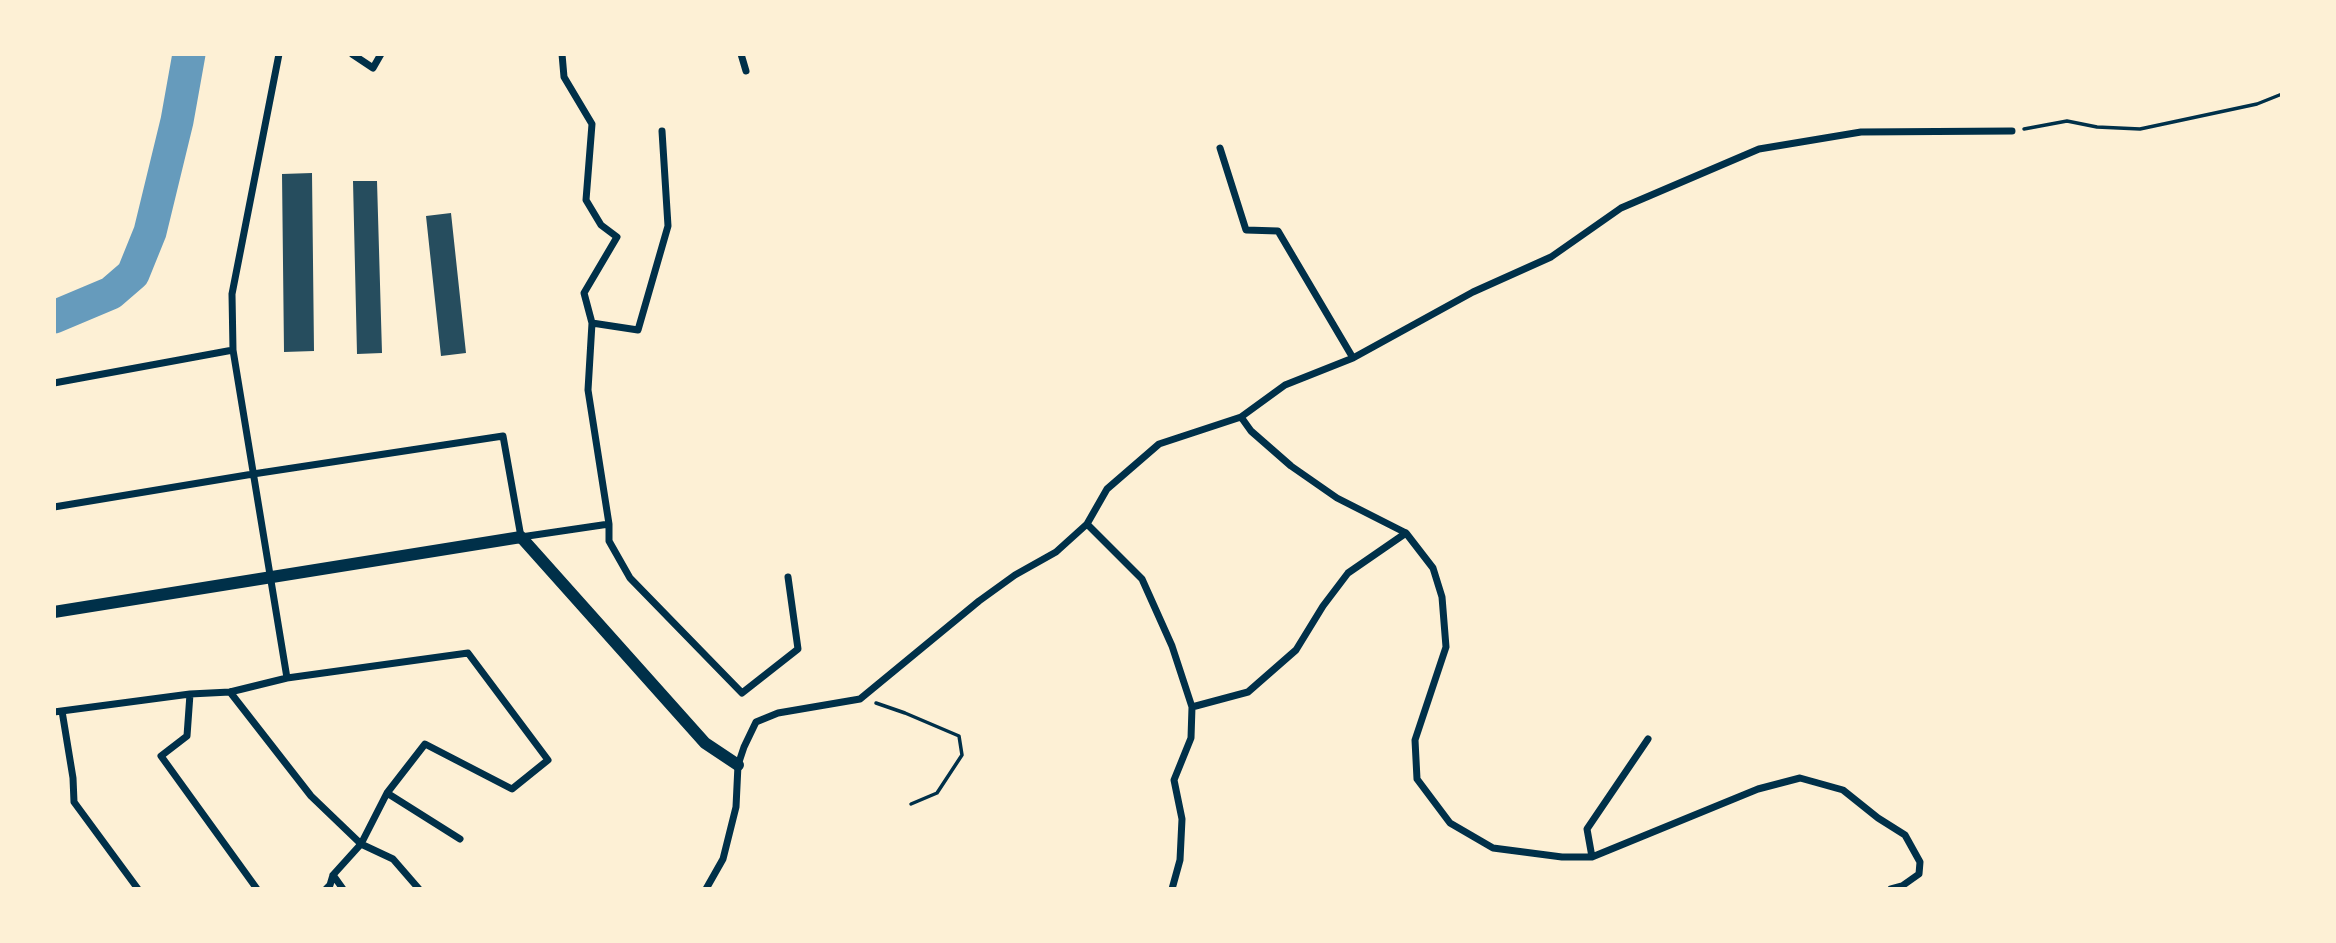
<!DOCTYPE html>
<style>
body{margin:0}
#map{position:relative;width:2336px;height:943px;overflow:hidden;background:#fdf0d5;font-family:Overpass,sans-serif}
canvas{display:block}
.frame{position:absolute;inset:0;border:56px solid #fdf0d5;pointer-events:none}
</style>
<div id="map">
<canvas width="2336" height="943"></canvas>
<div class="frame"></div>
</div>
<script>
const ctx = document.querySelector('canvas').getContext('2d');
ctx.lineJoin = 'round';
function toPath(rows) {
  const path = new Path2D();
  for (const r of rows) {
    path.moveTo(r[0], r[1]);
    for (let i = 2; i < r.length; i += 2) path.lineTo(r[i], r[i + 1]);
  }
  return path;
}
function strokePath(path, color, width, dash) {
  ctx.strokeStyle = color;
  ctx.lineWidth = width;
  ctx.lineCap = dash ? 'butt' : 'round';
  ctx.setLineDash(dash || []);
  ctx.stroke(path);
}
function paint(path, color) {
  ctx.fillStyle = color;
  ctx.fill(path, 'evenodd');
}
strokePath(toPath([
 [54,317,111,293,133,274,150,232,177,121,189,54]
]), '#669bbc', 33);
paint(toPath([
 [312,173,314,351,284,352,282,174],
 [353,181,377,181,382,353,357,354],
 [451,213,466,353,441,356,426,216]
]), '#264d5e');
strokePath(toPath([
 [1136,54,1137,54],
 [2024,129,2067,121,2097,127,2140,129,2257,104,2282,94],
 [876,703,905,713,959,736,962,755,937,793,911,804]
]), '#003049', 3.5);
strokePath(toPath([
 [279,54,232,294,233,350,287,678],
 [352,54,373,68,381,54],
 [562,54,564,77,592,124,586,200,601,225,617,237,584,293,592,323,588,390,609,524,609,541,630,578,742,693,798,649,788,577],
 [741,54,746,71],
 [1220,148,1246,230,1278,231,1353,358],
 [592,323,638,330,668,226,662,131],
 [54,383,233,350],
 [1241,417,1285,385,1353,358,1473,292,1551,257,1621,208,1759,149,1861,132,2012,131],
 [54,507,253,474,503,436,521,537,609,524],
 [1087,524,1142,579,1172,646,1192,707,1191,738,1174,780,1182,819,1180,860,1172,889],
 [230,692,311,796,361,844,393,859,419,889],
 [190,694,187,736,161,756,257,889],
 [1192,707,1248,692,1296,650,1323,606,1348,573,1406,533],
 [62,711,73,778,74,802,138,889],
 [54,712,190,694,230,692,287,678,468,653,548,760,512,789,425,744,387,793,361,844,333,875,330,885,326,889],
 [387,793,460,839],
 [1592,857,1587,829,1648,739],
 [333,875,343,889],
 [706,889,723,859,736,807,738,765,744,747,756,722,778,713,860,699,979,601,1015,575,1056,552,1087,524,1107,489,1159,444,1241,417,1251,431,1291,466,1337,498,1406,533,1433,568,1442,597,1446,647,1415,740,1417,779,1450,823,1493,848,1562,857,1592,857,1758,789,1800,778,1843,790,1878,818,1905,835,1920,862,1919,874,1902,886,1891,889]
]), '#003049', 7);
strokePath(toPath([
 [54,612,521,537,705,743,738,765]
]), '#003049', 12);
</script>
